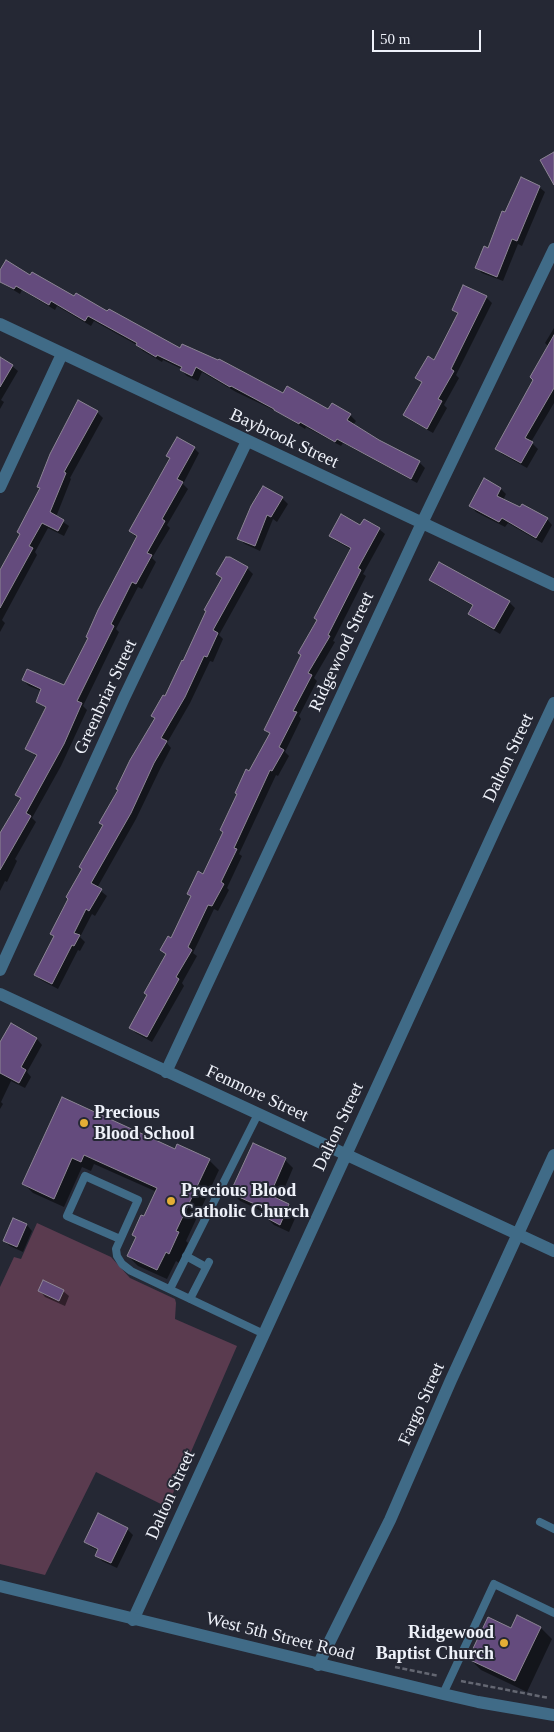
<!DOCTYPE html>
<style>
body{margin:0}
#map{position:relative;width:554px;height:1732px;overflow:hidden;background:#252834;font-family:Georgia,serif}
canvas{display:block}
.scale{position:absolute;left:372px;top:30px;width:109px;height:22px;box-sizing:border-box;border:2px solid #eef1f9;border-top:0;padding-left:6px;font-size:15px;line-height:18px;white-space:nowrap;color:#eef1f9;-webkit-text-stroke:4px #252834;paint-order:stroke}
</style>
<div id="map">
<canvas width="554" height="1732"></canvas>
<div class="scale">50 m</div>
</div>
<script>
const ctx = document.querySelector('canvas').getContext('2d');
ctx.lineJoin = 'round';
function paint(path, color) {
  ctx.fillStyle = color;
  ctx.fill(path, 'evenodd');
}
function toPath(rows) {
  const path = new Path2D();
  for (const r of rows) {
    path.moveTo(r[0], r[1]);
    for (let i = 2; i < r.length; i += 2) path.lineTo(r[i], r[i + 1]);
  }
  return path;
}
function strokePath(path, color, width, dash) {
  ctx.strokeStyle = color;
  ctx.lineWidth = width;
  ctx.lineCap = dash ? 'butt' : 'round';
  ctx.setLineDash(dash || []);
  ctx.stroke(path);
}
function drawText(font, color, halo, rows, align = 'center') {
  ctx.font = font + ' Georgia,serif';
  ctx.lineWidth = 4;
  ctx.setLineDash([]);
  ctx.textBaseline = 'middle';
  ctx.strokeStyle = halo;
  ctx.fillStyle = color;
  for (const [text, x, y, turn = 0] of rows) {
    ctx.save();
    ctx.translate(x, y);
    ctx.rotate((+turn || 0) * Math.PI / 180);
    ctx.textAlign = isNaN(turn) ? turn : align;
    if (halo) ctx.strokeText(text, 0, 0);
    ctx.fillText(text, 0, 0);
    ctx.restore();
  }
}
paint(toPath([
 [37,1223,111,1257,130,1278,175,1299,176,1303,175,1319,237,1346,167,1507,96,1472,45,1575,0,1564,0,1287,14,1257,21,1259]
]), '#5a3b4f');
paint(toPath([
 [539,187,545,192,522,246,518,244,503,281,482,273,477,268,489,250,506,214],
 [0,272,31,277,181,349,284,394,329,411,350,415,356,421,353,425,379,441,419,462,425,468,417,483,343,443,341,446,306,427,305,429,278,412,236,392,202,372,198,381,187,376,181,370,182,369,163,360,162,362,143,351,137,345,94,321,91,326,57,306,55,310,22,290,20,294,0,282],
 [486,297,492,303,456,375,459,378,444,405,447,408,433,433,410,420,405,415,423,384,417,378,435,361,458,315,453,310],
 [554,328,554,403,531,442,538,449,527,468,502,454,497,448,534,380,549,347,545,343],
 [0,359,12,366,18,371,1,400,4,402,0,409],
 [78,402,97,412,103,418,70,478,71,479,56,517,69,526,64,536,48,528,35,552,37,555,2,620,5,623,0,632,0,573,21,534],
 [194,448,199,453,183,484,188,489,167,525,170,528,152,558,156,562,142,589,138,587,116,629,119,632,83,706,87,710,61,766,32,818,36,822,15,859,17,861,7,882,5,881,0,891,0,836,21,799,16,794,37,757,27,748,47,709,37,702,42,691,29,686,23,680,65,687,137,538,130,531,171,459,168,456],
 [501,489,506,494,503,500,547,519,552,525,542,543,508,523,505,527,476,512,471,506],
 [282,498,288,504,277,522,273,519,260,551,245,544,239,539],
 [361,527,379,529,385,534,363,574,366,576,333,641,335,642,314,678,317,681,299,716,301,719,285,752,289,756,278,776,276,775,239,854,242,856,227,888,229,890,218,911,214,909,193,953,197,956,182,983,184,986,152,1042,136,1033,131,1028,167,955,162,950,172,939,192,897,188,894,204,875,250,773,271,734,266,729,352,550,336,541,331,536],
 [247,568,253,574,219,635,223,639,213,662,210,661,190,703,167,743,171,748,160,769,136,819,97,888,107,896,95,916,92,914,80,937,85,942,80,951,78,950,58,989,41,980,35,975,55,937,52,934,104,826,100,823,119,790,156,719,152,716,165,698,184,662,223,580,217,574],
 [431,579,509,602,515,608,500,634,475,619,469,614,473,606,436,585],
 [12,1025,37,1039,42,1045,27,1072,31,1077,25,1088,11,1081,1,1102,3,1104,0,1109,0,1045],
 [63,1099,176,1151,209,1160,219,1170,186,1241,188,1243,179,1263,176,1261,167,1279,138,1266,128,1256,137,1238,133,1235,145,1218,157,1192,94,1164,91,1171,82,1167,64,1207,33,1193,24,1184],
 [285,1160,293,1168,279,1201,289,1205,297,1214,289,1232,274,1225,266,1217,268,1214,240,1201,232,1193],
 [14,1220,27,1225,32,1231,23,1252,10,1246,4,1241],
 [40,1291,63,1291,69,1296,65,1306,45,1297],
 [127,1529,133,1535,117,1568,102,1561,97,1555,99,1551,91,1547,85,1542],
 [517,1617,541,1628,552,1639,527,1692,481,1670,469,1658,511,1629]
]), '#0007');
const building = toPath([
 [554,152,554,185,540,160,554,152],
 [521,177,540,186,517,241,512,239,497,277,475,268,484,246,488,248,502,211,505,212,521,177],
 [6,260,30,275,32,272,74,296,76,293,107,311,109,309,180,348,182,344,218,360,219,359,283,393,287,386,328,409,332,403,351,414,347,420,379,440,420,461,411,479,337,439,335,442,300,422,299,424,274,410,274,409,231,386,230,387,196,367,192,376,180,370,182,367,157,355,156,357,136,345,137,343,88,316,85,321,51,301,49,305,16,286,14,289,0,282,0,270,6,260],
 [463,285,487,296,451,369,454,371,438,399,442,401,427,429,403,415,422,382,415,378,428,356,434,360,458,313,452,310,463,285],
 [554,335,554,388,525,438,533,442,521,463,495,449,533,380,530,377,554,335],
 [0,357,13,365,0,387,0,357],
 [78,400,98,411,64,472,66,473,50,512,64,520,58,531,42,523,29,546,33,548,0,608,0,570,20,534,17,532,40,488,37,487,50,454,78,400],
 [177,437,195,447,177,479,183,482,162,519,165,521,147,553,152,555,136,584,132,582,111,624,114,626,77,701,82,703,64,744,26,813,31,816,0,870,0,833,21,798,15,795,37,755,25,749,46,707,36,702,41,689,22,680,27,669,64,685,88,638,86,637,98,610,137,536,129,531,170,458,166,456,177,437],
 [484,478,501,488,497,496,520,507,522,504,548,518,536,538,502,518,499,522,469,506,484,478],
 [263,486,283,497,271,517,267,515,255,546,237,539,251,506,263,486],
 [341,514,360,525,364,519,380,528,358,568,361,570,328,635,330,636,308,673,312,675,293,711,297,712,279,747,284,750,272,771,270,770,234,848,237,849,221,882,224,884,212,906,208,905,188,947,192,950,176,977,179,979,147,1037,129,1028,147,995,144,993,166,954,160,950,168,936,171,938,191,896,187,894,198,871,203,874,223,832,220,830,237,794,235,793,246,769,249,771,270,733,264,730,301,655,298,653,317,620,314,618,351,548,329,536,341,514],
 [226,557,230,557,248,567,213,630,218,633,207,657,204,656,185,697,161,738,167,741,154,763,131,813,91,883,102,889,89,911,86,909,74,933,80,935,74,946,72,945,52,984,34,975,54,936,50,934,68,899,66,897,82,869,79,867,103,825,99,823,118,790,116,789,130,760,155,718,151,716,163,695,165,696,182,660,183,661,206,611,204,610,222,578,216,574,226,557],
 [439,562,510,601,494,629,468,614,473,605,429,580,439,562],
 [11,1023,37,1038,21,1067,26,1070,19,1083,0,1073,0,1042,11,1023],
 [62,1097,175,1149,177,1144,210,1159,176,1231,179,1232,169,1254,166,1252,157,1270,127,1256,136,1237,132,1235,141,1215,144,1216,157,1188,84,1155,81,1162,72,1158,54,1199,22,1184,62,1097],
 [253,1143,286,1158,270,1195,289,1204,280,1225,265,1217,268,1210,230,1193,253,1143],
 [13,1218,27,1224,17,1247,3,1241,13,1218],
 [43,1280,64,1290,59,1301,38,1291,43,1280],
 [98,1513,128,1528,111,1563,95,1556,98,1549,84,1542,98,1513],
 [517,1615,541,1627,515,1681,468,1659,488,1617,511,1628,517,1615]
]);
paint(building, '#644b7d');
strokePath(building, '#8c8594', 1);
strokePath(toPath([
 [395,1667,439,1676],
 [461,1681,549,1698]
]), '#646772', 2.5, [5, 2.5]);
strokePath(toPath([
 [120,1239,67,1216,85,1176,138,1200,116,1249,117,1256,122,1264,131,1271,264,1334],
 [186,1256,206,1267],
 [170,1289,258,1114],
 [190,1299,209,1262],
 [540,1522,554,1529],
 [443,1694,494,1584,554,1613]
]), '#406b87', 8);
strokePath(toPath([
 [0,324,554,585],
 [0,487,62,354],
 [0,970,124,698,247,441],
 [0,994,554,1251],
 [166,1072,422,523,554,249],
 [133,1620,497,825,554,703],
 [318,1665,390,1520,451,1380,554,1155]
]), '#406b87', 12);
strokePath(toPath([
 [0,1586,443,1694,478,1702,554,1715]
]), '#406b87', 12);
for (const [x, y, r, color] of [
 [84,1123,5,"#e4ae35"],
 [171,1201,5,"#e4ae35"],
 [504,1643,5,"#e4ae35"]
]) {
  const dot = new Path2D();
  dot.arc(x, y, r, 0, 2 * Math.PI);
  ctx.fillStyle = color;
  ctx.fill(dot);
  strokePath(dot, '#252834', 2);
}
drawText('18px', '#eef1f9', '#252834', [
 ["Baybrook Street",284,439,25],
 ["Ridgewood Street",342,652,-65],
 ["Greenbriar Street",106,697,-65],
 ["Dalton Street",509,758,-65],
 ["Fenmore Street",257,1094,25],
 ["Dalton Street",339,1127,-65],
 ["Fargo Street",422,1404,-66],
 ["Dalton Street",171,1495,-66],
 ["West 5th Street Road",280,1637,14]
]);
drawText('bold 18px', '#eef1f9', '#252834', [
 ["Precious",94,1113],
 ["Blood School",94,1134],
 ["Precious Blood",181,1191],
 ["Catholic Church",181,1212],
 ["Ridgewood",494,1633,"right"],
 ["Baptist Church",494,1654,"right"]
], 'left');
</script>
